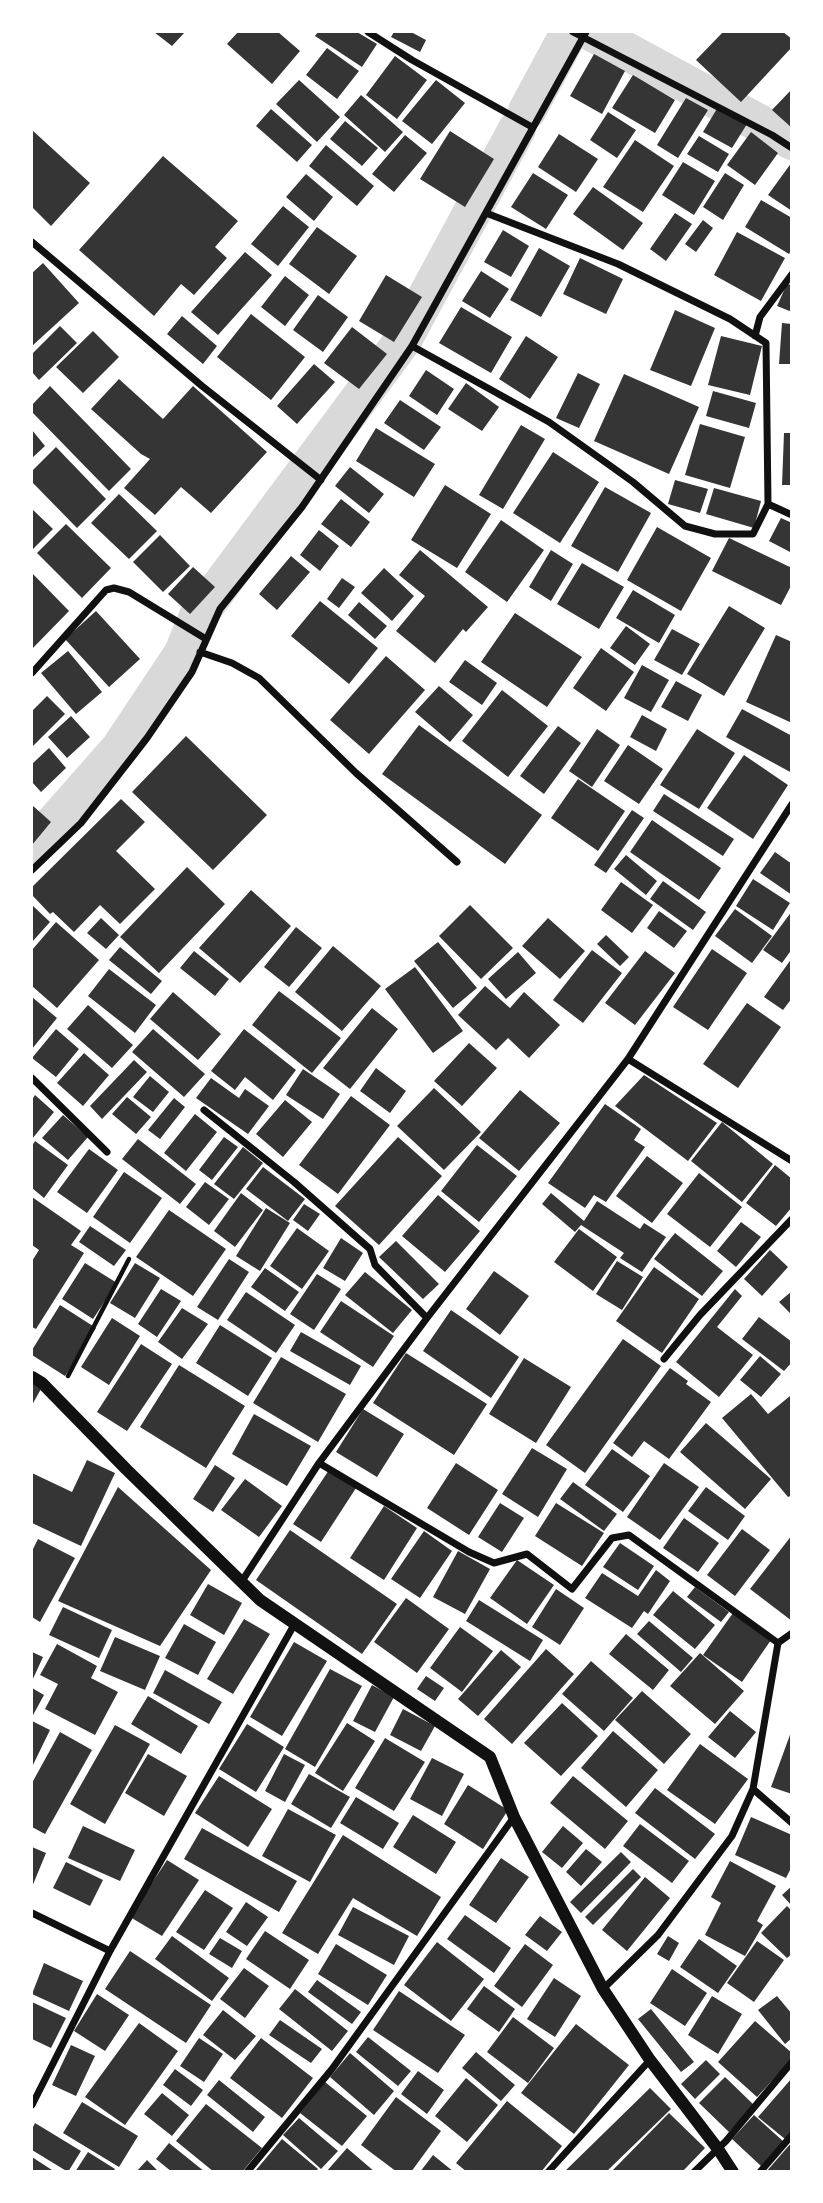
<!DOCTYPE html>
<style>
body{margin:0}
#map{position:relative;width:823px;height:2203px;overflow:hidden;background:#fff;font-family:Lora,serif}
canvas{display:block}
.frame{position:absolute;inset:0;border:33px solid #fff;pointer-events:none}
</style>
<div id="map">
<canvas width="823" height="2203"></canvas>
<div class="frame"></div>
</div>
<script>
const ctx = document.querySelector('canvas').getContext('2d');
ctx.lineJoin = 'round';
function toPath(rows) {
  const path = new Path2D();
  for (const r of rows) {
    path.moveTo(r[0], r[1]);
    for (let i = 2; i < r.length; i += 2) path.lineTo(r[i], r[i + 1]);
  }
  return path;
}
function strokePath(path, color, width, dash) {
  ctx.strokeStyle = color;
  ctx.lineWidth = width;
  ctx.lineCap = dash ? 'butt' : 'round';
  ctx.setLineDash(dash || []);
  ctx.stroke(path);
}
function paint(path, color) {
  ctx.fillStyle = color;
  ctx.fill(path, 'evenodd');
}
strokePath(toPath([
 [591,32,792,141],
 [527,111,564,42],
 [32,848,120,748,183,653,198,616,403,340,517,129]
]), '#d9d9d9', 38);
paint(toPath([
 [154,32,185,32,172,46],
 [238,32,278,32,300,51,272,84,227,44],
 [318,32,357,32,377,44,362,67,315,36],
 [394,32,411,32,426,40,420,52,391,37],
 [723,32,783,32,792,39,792,47,741,102,696,60],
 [327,48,359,71,337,99,306,75],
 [594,54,625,71,602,114,570,96],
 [395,56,427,80,397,119,366,95],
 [633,75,675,100,655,133,612,108],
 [299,80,340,117,317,142,276,104],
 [436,80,465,103,432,144,402,121],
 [792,89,792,128,772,110],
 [361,95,403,132,385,152,344,115],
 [686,98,708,110,678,158,657,145],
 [718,107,747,124,732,148,703,132],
 [271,109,312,145,297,162,256,126],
 [608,112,636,130,617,158,590,140],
 [345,121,378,148,362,166,330,139],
 [32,130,90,183,51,226,32,207],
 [450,131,494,159,465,207,420,179],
 [751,132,778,153,755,185,727,165],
 [559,134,598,159,576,192,538,167],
 [405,135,427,153,394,192,372,174],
 [699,136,729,154,718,172,687,154],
 [635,140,674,166,643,212,603,187],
 [326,145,374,186,357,206,309,166],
 [163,156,238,221,215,247,227,258,194,295,181,284,154,316,79,250],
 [683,162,715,181,694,215,662,195],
 [792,162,792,211,768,195],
 [533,173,568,195,546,229,511,207],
 [725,173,744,185,723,220,703,207],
 [306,174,333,197,314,221,286,197],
 [593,187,643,223,623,250,573,214],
 [761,200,792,218,792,249,789,254,745,227],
 [283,206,309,227,278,266,251,244],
 [675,213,692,224,666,261,650,249],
 [703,220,713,228,696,252,685,244],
 [317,227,357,256,329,294,289,264],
 [503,230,529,246,511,277,484,262],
 [737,232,785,258,761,301,714,275],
 [539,248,570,266,541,317,510,300],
 [245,252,272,275,218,335,191,312],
 [580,258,623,279,606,314,563,294],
 [43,263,79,303,32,346,32,273],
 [481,271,509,289,490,318,462,301],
 [386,275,422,297,394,342,359,321],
 [285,276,309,295,285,326,261,307],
 [787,284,792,285,792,312,777,306],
 [318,295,348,317,323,352,293,330],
 [461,307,512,337,491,373,439,343],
 [675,310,715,328,691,386,650,370],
 [251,314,305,357,271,400,217,357],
 [182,316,217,346,203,364,167,334],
 [782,323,792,324,792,364,779,364],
 [60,326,77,343,39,380,32,372,32,354],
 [352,327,387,354,359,389,324,363],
 [93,331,119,357,83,393,56,367],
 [526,336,558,357,530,399,499,379],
 [721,336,762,346,750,395,708,385],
 [314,364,335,382,297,424,277,406],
 [426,370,454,389,437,415,409,396],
 [578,373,600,384,579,428,556,418],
 [624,374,699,407,669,474,594,441],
 [119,379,163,419,193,386,267,452,211,513,181,487,155,515,124,488,150,459,141,454,91,409],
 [466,383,499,407,482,431,448,409],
 [50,386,131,469,109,491,32,412,32,405],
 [713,391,756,403,749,428,706,416],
 [400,400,441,427,424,450,384,423],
 [700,424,745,437,730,488,685,475],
 [521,425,545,439,503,509,479,495],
 [376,428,435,464,414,497,356,461],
 [32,430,45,446,32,458],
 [784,433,792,433,792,485,782,485],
 [56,447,106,499,77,528,32,482,32,471],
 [553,452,599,482,560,543,513,513],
 [350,467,384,494,369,513,335,486],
 [675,480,708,489,700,513,668,504],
 [445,485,491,514,457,568,411,540],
 [605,487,651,513,618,572,571,546],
 [714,488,761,501,754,528,706,514],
 [119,494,157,531,129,559,91,523],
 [341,499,370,522,351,547,321,524],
 [32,509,53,529,32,550],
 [781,518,792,523,792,553,769,541],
 [501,520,544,550,507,602,465,572],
 [66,524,111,568,82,598,37,553],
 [657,527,711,558,681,611,627,580],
 [319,530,339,546,320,571,300,555],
 [160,535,190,566,163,592,133,562],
 [729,538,792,568,792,584,781,605,712,571],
 [420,550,488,607,466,632,463,629,435,663,396,631,425,596,399,575],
 [551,550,573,564,551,601,529,587],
 [291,556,310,572,277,610,259,594],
 [582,563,624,587,599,629,557,604],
 [193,567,215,587,190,614,168,594],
 [384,568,414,596,392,621,361,593],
 [32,573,69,611,32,649],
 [342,578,355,587,339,608,327,599],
 [633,590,675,615,659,643,616,618],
 [320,601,378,648,349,684,291,636],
 [359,602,387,626,375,639,348,615],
 [729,606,765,628,724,696,687,674],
 [96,611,140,659,109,687,65,639],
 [515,613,582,657,547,707,481,662],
 [626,626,650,644,635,665,610,648],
 [672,629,700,644,682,675,654,660],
 [776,635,792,642,792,723,746,702],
 [601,648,634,672,606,711,573,688],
 [68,651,102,692,76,714,41,673],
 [386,656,425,690,369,754,330,720],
 [465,660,497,683,482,705,449,682],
 [642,665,669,680,651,712,624,698],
 [676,681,702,695,688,721,661,707],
 [439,686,473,715,450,742,415,712],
 [502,690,548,726,508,777,462,741],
 [47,696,65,714,32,747,32,711],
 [742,709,792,736,792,773,726,737],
 [642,715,667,729,656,751,630,737],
 [71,716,90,737,67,758,48,737],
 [419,725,542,815,505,864,382,774],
 [558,726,581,743,544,794,520,776],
 [597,729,620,745,592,787,569,771],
 [697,729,735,753,699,809,660,785],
 [186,736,267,815,213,870,132,792],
 [628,745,663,769,639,804,604,781],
 [49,748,66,768,41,792,32,782,32,764],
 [744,755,788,785,753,839,707,808],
 [578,779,625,811,598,851,551,818],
 [664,794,734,839,723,856,653,811],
 [121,799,145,822,116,851,155,889,120,924,100,905,74,932,53,912,50,914,32,895,32,887],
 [32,805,51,822,32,845],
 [632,810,644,818,606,873,594,865],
 [652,820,721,868,699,900,630,852],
 [775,852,792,864,792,895,760,873],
 [626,855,657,881,646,895,614,869],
 [187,867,225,904,159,973,120,937],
 [753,879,790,903,773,930,736,906],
 [663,881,706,912,693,930,650,899],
 [621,882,653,905,632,933,601,910],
 [251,890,291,926,240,983,199,948],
 [32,905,50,922,32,942],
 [470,905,513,948,481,979,439,936],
 [735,909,772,936,752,963,715,936],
 [659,911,687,931,674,948,647,928],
 [792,911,792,949,782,963,763,950],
 [101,918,119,935,106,949,87,933],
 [548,918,585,951,560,979,522,946],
 [56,922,99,960,57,1008,32,986,32,950],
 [296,927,322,948,289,987,264,967],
 [606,935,629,957,620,966,597,944],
 [438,942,477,988,453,1008,414,961],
 [333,946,381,986,342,1031,295,992],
 [120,947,162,981,151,994,109,960],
 [712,949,747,973,708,1030,673,1007],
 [592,950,622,973,583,1023,553,1000],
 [194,951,229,979,215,996,180,968],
 [645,951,675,973,635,1025,605,1003],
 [518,952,536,973,506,999,488,979],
 [792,958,792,998,783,1010,764,997],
 [415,967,463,1031,433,1053,385,989],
 [109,969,156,1005,135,1033,88,996],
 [485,986,510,1008,524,992,560,1025,529,1058,508,1038,496,1050,458,1015],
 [279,991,341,1038,312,1073,252,1025],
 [173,992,221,1034,198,1060,150,1019],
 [32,997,57,1018,32,1049],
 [747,1003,781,1027,738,1088,703,1064],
 [88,1005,133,1045,112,1068,67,1029],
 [372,1008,398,1029,350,1089,323,1068],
 [56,1029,79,1049,56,1077,32,1058],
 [153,1029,205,1074,184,1097,132,1052],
 [244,1029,296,1070,273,1100,245,1077,235,1090,211,1071],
 [469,1043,497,1068,462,1106,434,1081],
 [84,1053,109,1075,83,1106,57,1083],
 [134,1060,147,1072,102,1119,90,1106],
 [376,1068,406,1091,390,1113,360,1091],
 [303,1069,340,1094,323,1119,286,1095],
 [644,1075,717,1123,688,1161,615,1106],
 [150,1076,169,1092,153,1112,133,1097],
 [211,1078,239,1098,245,1089,269,1106,248,1134,196,1098],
 [434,1088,481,1132,444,1170,397,1126],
 [520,1090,560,1123,519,1171,479,1138],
 [35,1095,54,1112,32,1139,32,1100],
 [351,1096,390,1125,338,1194,299,1165],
 [127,1097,151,1117,136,1134,112,1114],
 [174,1098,185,1107,160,1139,148,1130],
 [285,1100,312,1122,283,1157,256,1134],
 [605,1104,641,1129,634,1140,645,1147,606,1202,594,1195,585,1208,548,1183],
 [195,1114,217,1132,186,1171,164,1153],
 [63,1115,88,1137,68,1160,42,1138],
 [722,1122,773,1164,742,1202,691,1161],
 [224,1137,238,1147,212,1180,199,1170],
 [398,1137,442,1176,379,1245,335,1206],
 [138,1139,196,1184,180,1204,122,1159],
 [35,1141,68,1165,44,1198,32,1188,32,1146],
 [477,1145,517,1176,479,1222,441,1191],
 [243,1147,263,1163,234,1199,214,1184],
 [89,1149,118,1170,87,1213,57,1192],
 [647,1156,683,1183,652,1223,616,1196],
 [775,1165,792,1179,792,1207,776,1226,746,1203],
 [263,1167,305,1199,288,1221,246,1189],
 [124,1172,162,1198,130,1243,93,1217],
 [699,1173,742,1207,710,1247,667,1214],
 [205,1182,229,1199,209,1225,186,1207],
 [241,1193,263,1210,235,1247,214,1231],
 [551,1193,584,1221,597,1201,640,1229,644,1223,666,1237,642,1272,620,1258,624,1253,581,1225,575,1232,542,1204],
 [438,1195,480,1231,445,1272,402,1236],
 [32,1197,81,1231,71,1245,84,1253,36,1329,32,1327,32,1261,39,1250,32,1245],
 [304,1204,320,1214,308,1231,293,1220],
 [266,1208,290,1223,260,1271,236,1256],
 [169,1210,226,1249,193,1296,136,1257],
 [741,1222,761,1237,736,1267,717,1251],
 [90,1226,126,1250,114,1266,79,1242],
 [297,1228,329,1251,302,1289,270,1266],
 [579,1229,617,1257,593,1291,554,1262],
 [675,1233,723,1271,702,1296,654,1259],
 [341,1238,363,1253,345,1281,323,1268],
 [396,1241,439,1284,423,1299,379,1257],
 [770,1250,788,1267,762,1296,744,1279],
 [229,1259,249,1272,218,1320,197,1307],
 [617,1261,643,1277,622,1310,596,1294],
 [85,1263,117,1283,93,1319,62,1299],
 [135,1263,160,1278,135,1318,110,1303],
 [654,1267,699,1299,662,1353,616,1321],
 [265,1268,299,1292,285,1311,251,1287],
 [494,1271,529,1296,500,1335,466,1309],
 [365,1272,412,1310,393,1333,345,1295],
 [317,1274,341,1289,314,1330,290,1314],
 [161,1289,181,1301,157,1337,138,1324],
 [735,1289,742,1296,717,1327,753,1355,719,1397,676,1362],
 [792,1291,792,1315,779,1302],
 [246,1292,295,1325,276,1353,227,1320],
 [341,1301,394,1336,373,1367,320,1332],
 [60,1305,96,1328,65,1376,32,1355,32,1350],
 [182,1308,208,1324,182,1359,158,1342],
 [451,1310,519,1357,491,1398,423,1351],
 [759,1317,792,1342,792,1362,784,1371,742,1339],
 [112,1318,140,1336,109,1385,81,1367],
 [220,1325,272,1358,248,1396,196,1363],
 [301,1332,361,1366,350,1385,290,1351],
 [623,1339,661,1366,585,1473,546,1445],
 [141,1344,172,1364,127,1431,97,1412],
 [406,1353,487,1404,454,1455,373,1403],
 [760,1356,781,1374,761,1397,740,1380],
 [281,1357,346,1394,318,1442,253,1403],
 [524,1358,571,1387,536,1443,489,1414],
 [179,1365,245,1406,206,1468,140,1427],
 [670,1368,688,1381,686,1384,711,1402,669,1459,644,1441,632,1457,613,1443],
 [32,1384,41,1389,32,1405],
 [751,1394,768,1414,790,1396,792,1397,792,1495,788,1497,722,1418],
 [363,1409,404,1434,377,1477,336,1452],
 [254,1414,311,1446,287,1486,232,1454],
 [706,1423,771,1479,745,1509,680,1452],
 [532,1448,567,1469,538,1517,502,1494],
 [612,1449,650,1476,623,1512,585,1485],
 [87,1460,115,1473,81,1546,32,1523,32,1473,72,1492],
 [456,1463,498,1490,469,1535,427,1508],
 [664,1463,699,1487,660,1540,627,1517],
 [215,1465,235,1478,213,1512,193,1499],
 [329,1470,356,1488,321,1542,293,1524],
 [245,1479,282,1506,259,1537,221,1510],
 [573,1482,617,1514,604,1531,560,1499],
 [118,1487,211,1570,160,1646,58,1601],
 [706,1487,745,1516,728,1540,688,1511],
 [500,1503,524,1518,502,1552,478,1537],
 [556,1503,604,1533,582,1566,535,1536],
 [384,1506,417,1528,384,1580,350,1558],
 [684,1518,719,1543,698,1572,663,1548],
 [742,1529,770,1550,735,1596,707,1575],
 [290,1530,397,1604,362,1654,256,1580],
 [424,1531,452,1551,420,1598,391,1579],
 [792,1535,792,1621,750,1589],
 [38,1539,75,1558,40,1622,32,1617,32,1551],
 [620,1543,654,1566,638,1590,603,1567],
 [458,1551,490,1569,465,1614,433,1597],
 [517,1560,554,1585,527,1624,490,1598],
 [656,1570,670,1581,648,1614,644,1611,632,1628,585,1598,602,1573,638,1596],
 [208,1584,242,1603,224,1635,190,1615],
 [695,1587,729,1612,721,1622,687,1597],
 [556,1589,584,1608,560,1645,532,1627],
 [673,1591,715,1625,695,1649,653,1615],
 [406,1598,449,1629,417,1673,374,1642],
 [479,1600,543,1640,530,1661,466,1621],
 [63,1607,112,1630,99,1658,49,1635],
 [733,1613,771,1640,742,1682,703,1655],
 [244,1619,270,1634,233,1694,207,1679],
 [649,1621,693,1658,681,1672,637,1634],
 [184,1624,216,1642,198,1675,165,1658],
 [460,1627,493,1651,462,1692,430,1668],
 [626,1634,669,1670,653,1690,609,1654],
 [115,1637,160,1656,145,1690,100,1671],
 [294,1642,327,1661,282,1736,250,1717],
 [57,1644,97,1666,91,1678,118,1692,95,1735,45,1709,58,1684,40,1675],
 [546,1649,574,1674,512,1744,484,1719],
 [501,1650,521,1667,478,1716,458,1699],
 [32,1652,43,1657,32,1681],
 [700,1653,744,1691,715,1724,670,1686],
 [591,1661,633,1698,604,1731,562,1694],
 [330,1669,362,1686,315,1767,285,1749],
 [165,1670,222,1702,209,1724,153,1693],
 [426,1676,444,1688,435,1701,417,1689],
 [372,1685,394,1697,375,1732,353,1721],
 [32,1688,44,1695,32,1717],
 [642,1691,691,1734,664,1764,615,1720],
 [148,1696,198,1726,181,1754,131,1724],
 [562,1703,598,1736,561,1776,524,1743],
 [403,1709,435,1726,421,1751,390,1735],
 [730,1711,756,1732,735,1758,708,1737],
 [32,1721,50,1730,32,1767],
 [347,1723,375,1741,343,1791,315,1773],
 [247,1724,284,1747,256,1792,219,1769],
 [115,1725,150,1744,105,1824,70,1804],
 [613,1731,658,1770,626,1807,581,1768],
 [60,1732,92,1750,45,1834,32,1827,32,1783],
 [791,1732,792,1732,792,1794,771,1787],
 [385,1738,425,1762,394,1811,355,1788],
 [700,1744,748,1779,715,1824,667,1790],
 [148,1754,187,1776,164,1816,125,1793],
 [284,1754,305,1765,285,1802,265,1791],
 [432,1758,464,1774,442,1816,410,1799],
 [309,1774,350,1797,331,1828,291,1804],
 [219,1776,272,1809,248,1847,195,1813],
 [573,1776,628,1821,605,1849,550,1803],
 [468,1785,508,1810,483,1849,444,1824],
 [655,1788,715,1834,695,1859,635,1813],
 [356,1797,399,1823,383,1849,340,1823],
 [288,1809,336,1835,310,1882,262,1856],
 [413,1815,456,1842,436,1874,393,1847],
 [751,1817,792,1835,792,1866,786,1878,735,1855],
 [640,1824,689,1861,672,1883,623,1846],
 [83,1826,135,1850,120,1881,68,1858],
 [563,1826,583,1843,562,1868,542,1852],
 [202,1828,297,1881,279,1912,184,1859],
 [343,1835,441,1897,417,1936,353,1898,318,1954,282,1933],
 [32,1847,46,1853,32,1887],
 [586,1849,602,1862,581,1886,566,1872],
 [621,1852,631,1862,581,1913,570,1902],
 [501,1858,529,1877,496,1923,469,1905],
 [167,1860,199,1880,162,1936,130,1917],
 [730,1861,776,1886,757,1921,763,1925,745,1956,705,1935,721,1903,711,1897],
 [66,1862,103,1880,90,1906,53,1888],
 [633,1869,641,1877,593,1925,585,1917],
 [645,1877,670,1898,627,1951,602,1930],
 [792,1886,792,1906,782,1895],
 [205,1890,233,1908,204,1950,176,1932],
 [246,1902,268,1917,247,1946,226,1932],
 [787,1906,792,1911,792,1954,787,1958,761,1933],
 [353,1907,409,1936,394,1965,338,1935],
 [465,1915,511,1948,494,1973,447,1939],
 [540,1916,562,1932,547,1951,525,1935],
 [265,1931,309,1960,290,1989,246,1959],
 [172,1936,229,1978,212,2001,155,1959],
 [668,1936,679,1943,669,1961,657,1954],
 [220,1938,242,1951,232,1968,209,1954],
 [699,1939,737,1966,718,1993,680,1967],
 [757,1941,784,1960,754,2002,727,1983],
 [437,1942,484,1979,451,2021,404,1985],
 [336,1944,387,1975,368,2005,318,1974],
 [525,1944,553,1965,522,2007,494,1986],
 [130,1951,211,2005,186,2043,105,1989],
 [44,1963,83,1981,69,2011,32,1994],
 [244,1968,269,1986,245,2018,220,1999],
 [672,1969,707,1993,685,2026,650,2003],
 [554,1978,581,1996,555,2037,527,2019],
 [317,1980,361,2012,352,2024,308,1992],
 [484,1986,515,2009,499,2032,467,2009],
 [295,1989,348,2031,332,2051,279,2009],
 [399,1991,465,2035,438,2073,373,2030],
 [97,1994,129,2015,105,2051,74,2031],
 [712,1996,742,2014,718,2054,688,2035],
 [777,1996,792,2014,792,2038,785,2044,758,2010],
 [32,2002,66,2018,51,2048,32,2039],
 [651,2009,694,2062,681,2072,638,2019],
 [223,2010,256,2036,235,2060,203,2035],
 [513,2017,554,2048,528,2083,487,2052],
 [280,2020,322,2049,311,2063,269,2035],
 [755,2021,792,2053,792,2059,757,2097,718,2062],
 [139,2023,178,2051,125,2125,85,2097],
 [576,2024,629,2065,574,2134,521,2093],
 [368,2037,411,2071,398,2086,356,2052],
 [199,2038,223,2054,204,2082,180,2066],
 [261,2038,313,2078,282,2118,230,2078],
 [71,2045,95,2056,76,2096,52,2085],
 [476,2052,515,2085,501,2101,462,2068],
 [350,2053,394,2091,374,2115,330,2077],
 [706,2060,720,2074,695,2099,681,2084],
 [175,2069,203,2090,191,2106,163,2085],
 [418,2071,444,2090,427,2114,401,2094],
 [725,2077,755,2106,729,2132,699,2103],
 [466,2078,498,2105,467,2142,435,2116],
 [792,2078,792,2131,785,2139,758,2117],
 [219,2080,265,2117,253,2132,207,2095],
 [325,2082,367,2116,342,2146,300,2113],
 [650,2088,671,2109,606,2172,564,2172],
 [162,2093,189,2115,172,2136,144,2114],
 [396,2097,441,2131,411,2172,397,2172,361,2145],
 [507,2101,562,2146,541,2172,467,2172,456,2163],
 [82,2102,138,2136,119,2167,63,2133],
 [206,2104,262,2148,242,2172,214,2172,176,2141],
 [669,2113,705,2148,682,2172,611,2172],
 [754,2115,784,2142,761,2166,732,2139],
 [299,2118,338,2151,321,2169,283,2135],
 [35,2123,81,2151,68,2172,32,2150,32,2129],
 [282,2139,318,2169,315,2172,256,2170],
 [792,2142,792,2172,766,2172],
 [169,2143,205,2172,172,2172,156,2159],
 [347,2148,375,2172,326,2172],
 [88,2152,115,2169,113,2172,75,2172],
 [433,2155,454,2172,420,2172],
 [32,2157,55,2172,32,2172],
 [147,2160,159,2172,136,2172]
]), '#353535');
strokePath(toPath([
 [68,1376,129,1259]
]), '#111', 4.5);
strokePath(toPath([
 [368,32,412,60,532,127],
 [573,32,772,135,792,148],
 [486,213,618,264,730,319,766,343,768,504,792,515],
 [32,242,202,386,321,480],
 [755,336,760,317,792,274],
 [412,346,549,422,633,482,685,526,715,534,753,534,768,504],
 [200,652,232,663,259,678,356,773,457,862],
 [32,673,106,590,114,588,129,592,206,639],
 [32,870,81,823,147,738,192,672,220,609,302,507,412,346,586,32],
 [628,1059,792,1161],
 [32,1078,107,1152],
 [204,1110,294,1182,370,1249,375,1265,427,1318],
 [664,1359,700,1315,792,1219],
 [319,1463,469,1552,494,1563,527,1554,572,1589,612,1538,629,1535,778,1643],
 [242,1581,319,1463,427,1318,628,1059,792,804],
 [753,1789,792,1823],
 [32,1913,110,1951],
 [603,1989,658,1935,732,1836,753,1789,778,1643,792,1633],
 [32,2105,110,1951,294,1625],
 [247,2172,332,2069,514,1817],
 [548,2172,650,2060],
 [694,2172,726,2141,792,2062],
 [760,2172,792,2135]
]), '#111', 7);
strokePath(toPath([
 [32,1377,42,1383,126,1469,260,1600,490,1757,514,1817,603,1989,650,2060,718,2149,733,2172]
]), '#111', 12);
</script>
